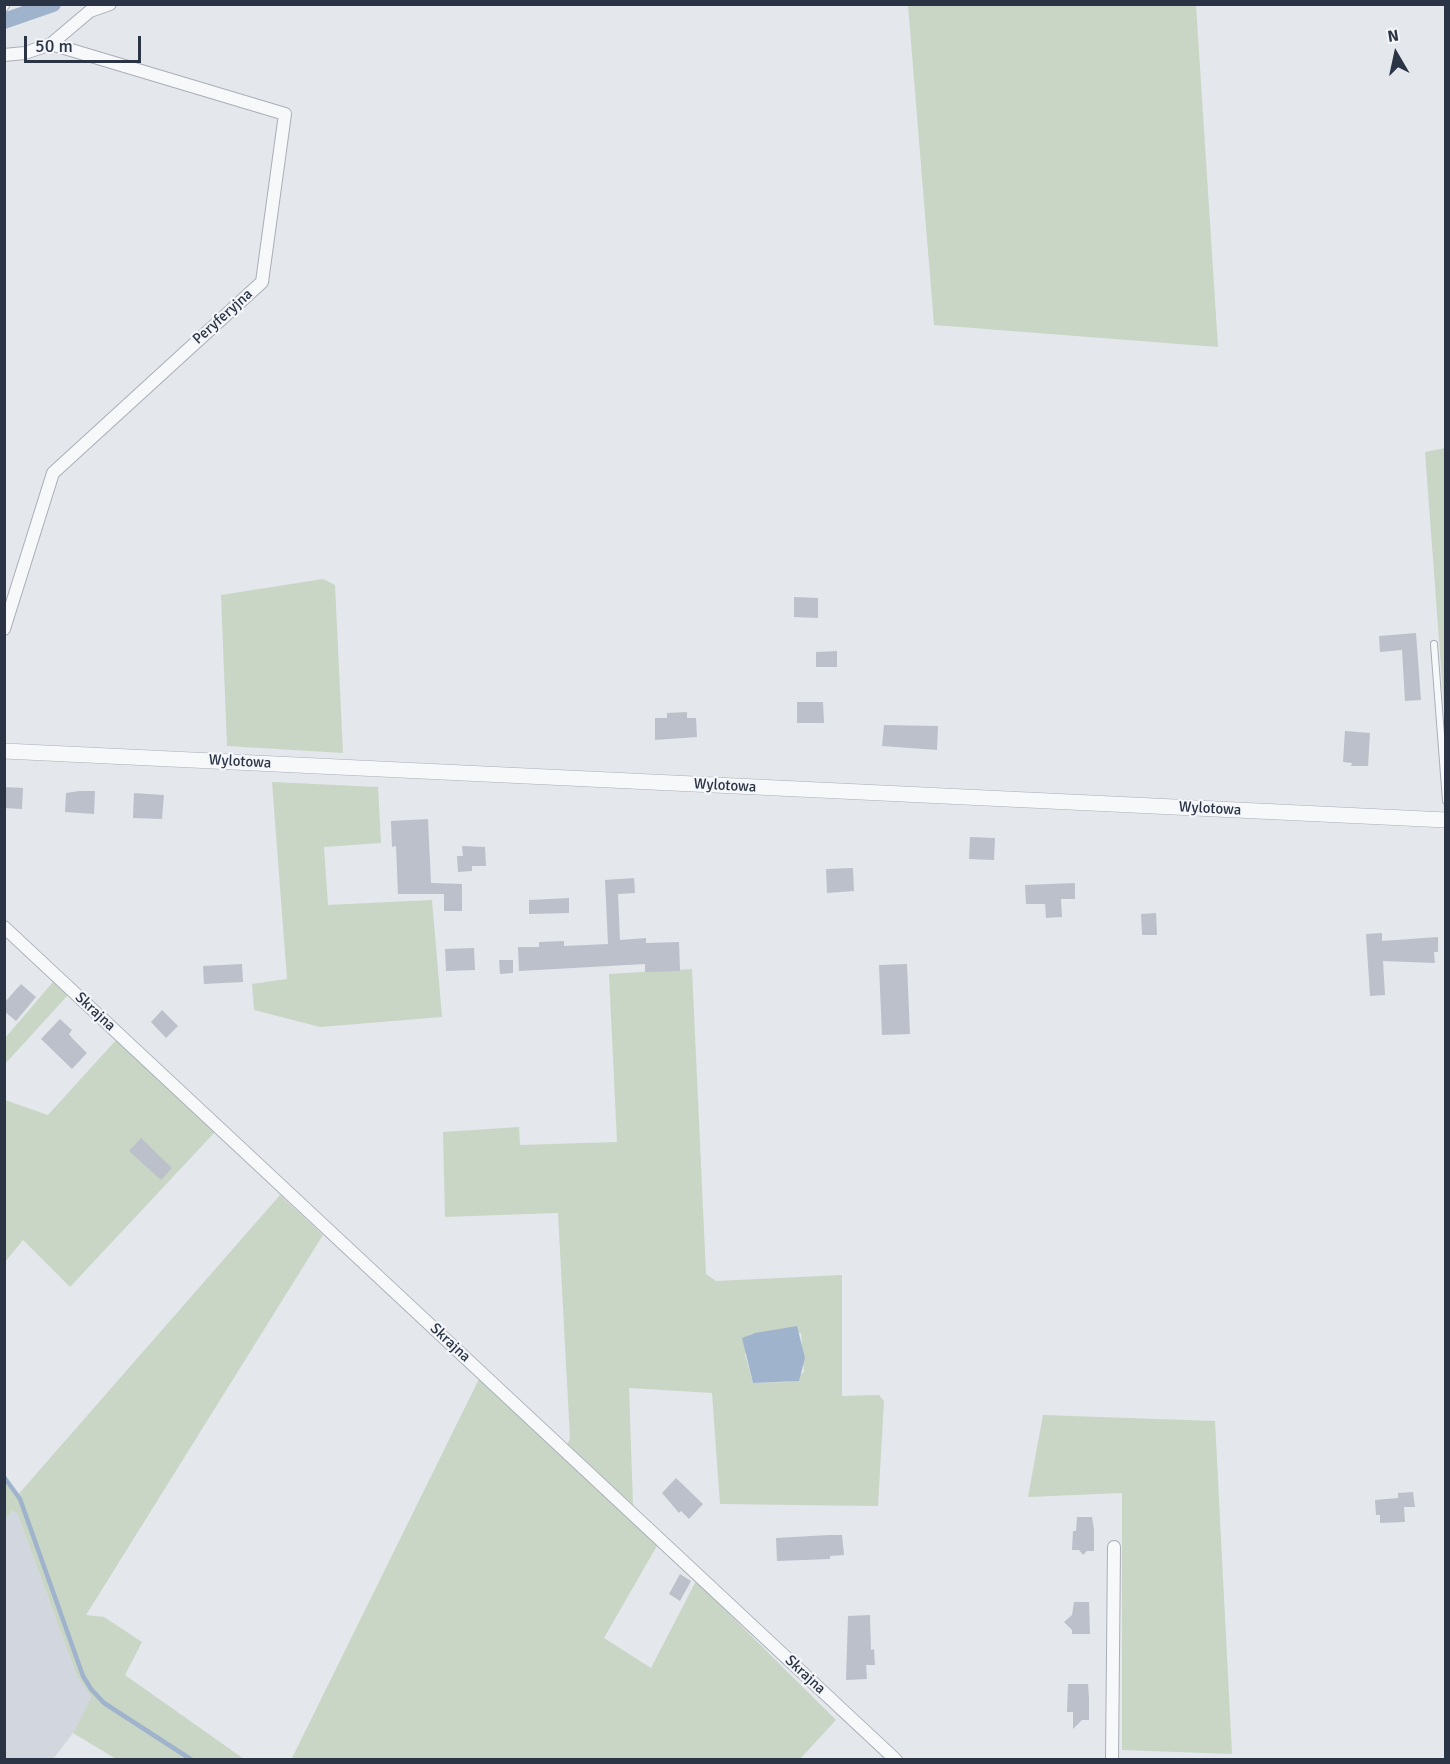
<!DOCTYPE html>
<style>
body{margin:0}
#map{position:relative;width:1450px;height:1764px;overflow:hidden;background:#e4e7ec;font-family:Signika,sans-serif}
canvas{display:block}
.frame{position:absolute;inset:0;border:6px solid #2b3445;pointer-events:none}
.north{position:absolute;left:1366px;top:24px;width:60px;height:60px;-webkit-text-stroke:4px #f4f6f9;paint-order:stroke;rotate:351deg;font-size:16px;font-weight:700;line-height:24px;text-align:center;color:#2b3445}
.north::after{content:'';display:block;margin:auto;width:21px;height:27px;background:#2b3445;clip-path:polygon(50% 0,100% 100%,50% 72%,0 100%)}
.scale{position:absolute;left:24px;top:36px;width:117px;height:27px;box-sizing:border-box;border:3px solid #2b3445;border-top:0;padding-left:8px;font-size:18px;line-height:21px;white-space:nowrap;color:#2b3445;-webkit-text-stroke:4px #f4f6f9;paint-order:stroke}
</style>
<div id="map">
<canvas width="1450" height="1764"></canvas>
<div class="frame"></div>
<div class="north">N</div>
<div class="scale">50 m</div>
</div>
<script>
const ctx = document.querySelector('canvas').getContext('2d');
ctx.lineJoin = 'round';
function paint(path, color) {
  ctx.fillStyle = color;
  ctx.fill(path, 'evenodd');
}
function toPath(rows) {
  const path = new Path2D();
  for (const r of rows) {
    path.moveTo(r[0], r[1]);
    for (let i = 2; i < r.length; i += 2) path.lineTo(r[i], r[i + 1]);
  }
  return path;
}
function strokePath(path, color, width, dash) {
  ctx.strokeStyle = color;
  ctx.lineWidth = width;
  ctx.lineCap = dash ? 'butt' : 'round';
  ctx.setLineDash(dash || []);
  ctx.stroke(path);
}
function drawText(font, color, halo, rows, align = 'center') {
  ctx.font = font + ' Signika,sans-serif';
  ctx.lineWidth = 4.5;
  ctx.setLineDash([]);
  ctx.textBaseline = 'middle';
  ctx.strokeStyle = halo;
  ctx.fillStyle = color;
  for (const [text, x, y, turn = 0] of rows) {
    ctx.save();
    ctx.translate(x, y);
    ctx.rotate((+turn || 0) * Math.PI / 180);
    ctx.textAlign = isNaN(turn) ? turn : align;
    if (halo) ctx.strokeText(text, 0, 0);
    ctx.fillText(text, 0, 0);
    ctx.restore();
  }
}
paint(toPath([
 [12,1511,17,1513,77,1676,93,1697,73,1733,53,1759,5,1760,4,1519]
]), '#d2d6de');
paint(toPath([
 [908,5,1196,5,1218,347,934,325],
 [1445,448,1446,448,1445,720,1425,452],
 [323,579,335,585,343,753,227,746,221,595],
 [272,782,378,787,381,843,324,847,328,905,432,900,442,1017,320,1027,254,1010,252,984,287,979],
 [692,969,706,1274,716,1281,842,1275,842,1396,879,1395,884,1401,878,1506,720,1504,712,1393,629,1388,633,1505,658,1544,604,1638,651,1668,696,1581,836,1720,800,1759,291,1760,479,1379,561,1455,570,1439,558,1213,445,1217,443,1132,519,1127,520,1145,617,1142,609,974],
 [801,1333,804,1372,788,1382,753,1383,745,1355,750,1334],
 [53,982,68,995,5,1064,5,1038],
 [117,1039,215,1132,70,1287,23,1240,5,1262,5,1100,48,1115],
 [280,1195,323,1235,86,1615,104,1617,142,1642,125,1675,244,1759,116,1759,73,1733,92,1697,77,1676,17,1513,12,1511,5,1519,5,1480,16,1497],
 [1043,1415,1215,1421,1232,1754,1122,1750,1122,1493,1028,1497]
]), '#c9d6c5');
paint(toPath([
 [797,1326,805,1358,799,1381,753,1383,742,1338,755,1333]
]), '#9fb4cc');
strokePath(toPath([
 [4,1477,20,1499,83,1676,91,1689,104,1703,192,1760]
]), '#9fb4cc', 4.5);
strokePath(toPath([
 [4,21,53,4]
]), '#9fb4cc', 16);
paint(toPath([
 [794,597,818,598,818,618,794,617],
 [1416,633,1421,700,1405,701,1402,650,1380,652,1379,636],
 [837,651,837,667,816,667,816,652],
 [797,702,823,702,824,723,797,723],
 [687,712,687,718,696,718,697,737,655,740,655,718,667,718,667,713],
 [884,725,938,726,937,750,882,746],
 [1345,731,1370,733,1368,766,1351,766,1352,763,1343,762],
 [4,787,23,788,22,809,4,808],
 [79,791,95,791,94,814,65,812,66,793],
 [134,793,164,795,162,819,133,818],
 [428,819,431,883,462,884,462,911,444,911,444,894,398,894,396,846,392,847,391,821],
 [970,837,995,838,994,860,969,859],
 [462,846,485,847,486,866,472,866,472,871,458,872,457,856,463,856],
 [853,868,854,891,827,893,826,869],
 [634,878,635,893,618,894,620,940,646,938,646,943,679,942,680,971,645,972,645,964,519,971,518,947,539,947,539,942,564,941,564,946,608,944,605,880],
 [1075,883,1075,899,1061,899,1062,917,1046,918,1045,904,1026,904,1025,885],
 [569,898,569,913,529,914,529,900],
 [1156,913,1157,935,1142,935,1141,914],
 [1382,933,1382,941,1438,937,1438,952,1434,952,1435,963,1383,961,1385,995,1370,996,1366,934],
 [474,948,475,970,446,971,445,949],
 [499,960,513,960,513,973,500,974],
 [242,964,243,982,204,984,203,966],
 [907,964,910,1034,882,1035,879,965],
 [21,984,36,997,16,1021,4,1011,4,1003],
 [162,1010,178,1026,166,1038,151,1022],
 [60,1019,72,1030,69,1034,72,1038,87,1053,72,1069,41,1039],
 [141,1138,172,1168,161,1180,129,1151],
 [676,1478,703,1504,689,1519,681,1511,679,1513,662,1493],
 [1413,1492,1415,1507,1404,1507,1405,1522,1380,1523,1380,1515,1376,1515,1375,1500,1398,1498,1398,1493],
 [1077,1517,1092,1517,1094,1530,1094,1551,1087,1551,1083,1555,1079,1550,1072,1550,1073,1531,1076,1531],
 [829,1535,842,1535,844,1555,830,1556,830,1559,777,1561,776,1538],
 [680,1574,691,1581,680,1601,669,1594],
 [1074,1602,1089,1602,1090,1634,1072,1634,1072,1630,1064,1622,1072,1615],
 [870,1615,871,1650,874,1649,875,1665,866,1665,867,1679,846,1680,848,1616],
 [1068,1684,1088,1684,1089,1698,1089,1720,1082,1720,1073,1729,1073,1712,1067,1712]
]), '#bbc0ca');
const service = toPath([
 [4,9,7,4],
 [1434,644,1446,801]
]);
const minor = toPath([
 [4,55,25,53,51,44,90,11,110,4],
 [4,629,53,473,262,282,285,114,51,44],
 [4,927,896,1760],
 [1112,1760,1114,1547]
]);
const tertiary = toPath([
 [4,751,1446,820]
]);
strokePath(service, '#a9aeb7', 8);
strokePath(minor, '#a9aeb7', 14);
strokePath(tertiary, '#a9aeb7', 16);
strokePath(service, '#f7f8fa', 6);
strokePath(minor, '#f7f8fa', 12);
strokePath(tertiary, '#f7f8fa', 15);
drawText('15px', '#2b3445', '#f4f6f9', [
 ["Peryferyjna",223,317,-42],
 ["Wylotowa",240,762,3],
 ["Wylotowa",725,786,3],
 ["Wylotowa",1210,809,3],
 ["Skrajna",95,1012,43],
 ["Skrajna",450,1343,43],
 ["Skrajna",805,1675,43]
]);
</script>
